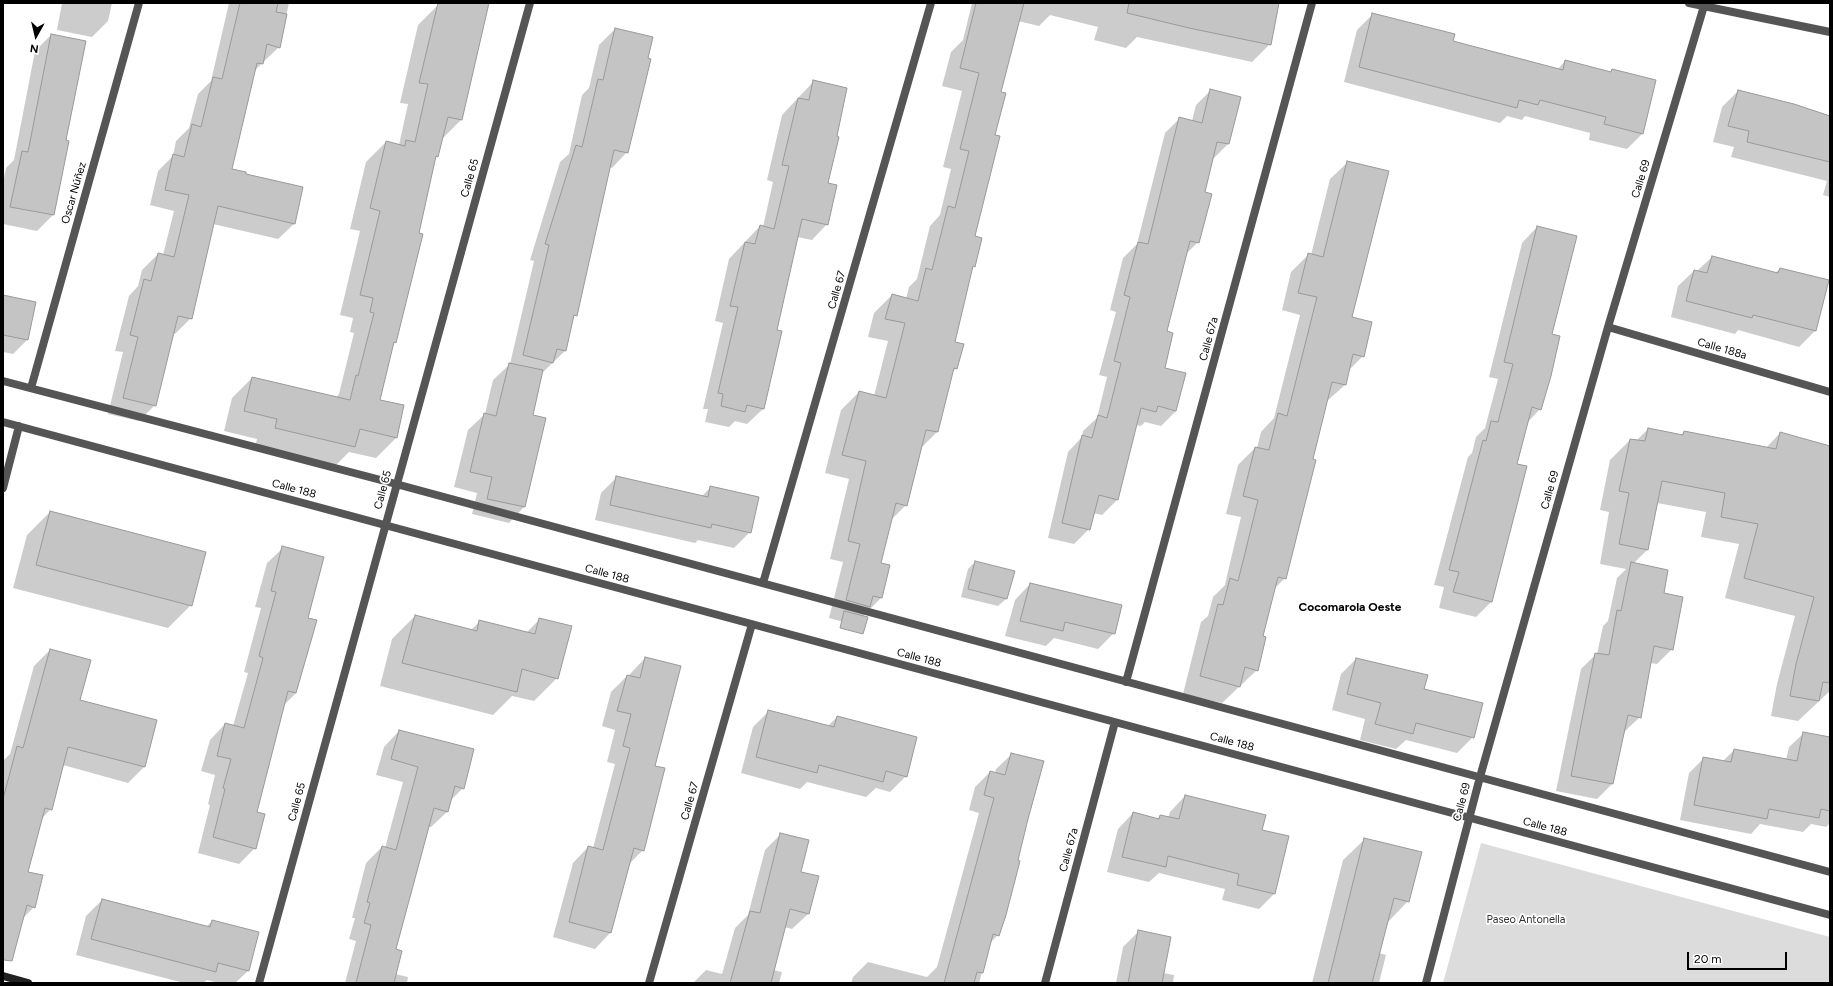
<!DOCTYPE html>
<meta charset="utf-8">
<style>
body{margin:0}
#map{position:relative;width:1833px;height:986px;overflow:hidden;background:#fff;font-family:Figtree,sans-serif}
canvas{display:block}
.frame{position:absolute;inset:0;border:4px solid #000;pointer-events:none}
.north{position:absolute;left:16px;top:16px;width:40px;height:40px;-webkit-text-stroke:3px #fff;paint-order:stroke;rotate:188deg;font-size:11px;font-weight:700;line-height:16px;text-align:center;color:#000}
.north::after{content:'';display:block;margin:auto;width:14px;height:18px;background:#000;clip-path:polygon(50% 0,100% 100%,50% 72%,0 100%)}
.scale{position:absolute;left:1687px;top:952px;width:100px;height:18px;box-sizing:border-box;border:2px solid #000;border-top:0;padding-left:5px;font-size:12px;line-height:14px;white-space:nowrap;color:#000;-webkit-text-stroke:3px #fff;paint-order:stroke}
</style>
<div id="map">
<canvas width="1833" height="986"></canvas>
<div class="frame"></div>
<div class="north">N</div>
<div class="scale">20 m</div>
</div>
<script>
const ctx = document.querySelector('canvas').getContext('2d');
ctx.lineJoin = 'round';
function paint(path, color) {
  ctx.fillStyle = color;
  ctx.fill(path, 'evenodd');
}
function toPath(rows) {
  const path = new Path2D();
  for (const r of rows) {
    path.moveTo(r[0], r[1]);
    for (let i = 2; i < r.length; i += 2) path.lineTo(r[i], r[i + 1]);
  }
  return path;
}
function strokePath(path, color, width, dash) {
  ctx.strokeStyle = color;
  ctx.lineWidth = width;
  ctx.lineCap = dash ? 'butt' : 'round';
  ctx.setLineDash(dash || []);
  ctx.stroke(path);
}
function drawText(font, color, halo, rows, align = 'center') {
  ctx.font = font + ' Figtree,sans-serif';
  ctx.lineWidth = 3.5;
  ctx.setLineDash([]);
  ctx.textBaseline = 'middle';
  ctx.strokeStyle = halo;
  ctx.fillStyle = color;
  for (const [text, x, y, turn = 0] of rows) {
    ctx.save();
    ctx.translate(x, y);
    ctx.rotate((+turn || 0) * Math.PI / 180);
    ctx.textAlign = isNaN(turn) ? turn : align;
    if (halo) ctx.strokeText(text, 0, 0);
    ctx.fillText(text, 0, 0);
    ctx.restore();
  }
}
paint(toPath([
 [1481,843,1830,937,1830,983,1443,983]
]), '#dcdcdc');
paint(toPath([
 [62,3,112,3,108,21,92,37,57,30],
 [229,3,289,3,279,47,254,71,231,169,245,175,294,224,278,239,213,224,191,318,175,334,173,333,155,405,139,421,108,414,123,352,115,351,129,296,138,286,142,270,158,254,163,255,174,211,150,205,158,171,173,156,176,141,189,128,198,94,211,81],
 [445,3,488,3,461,120,441,140,435,158,395,342,392,345,379,401,403,406,396,438,376,458,349,452,334,467,255,448,257,439,224,431,232,398,252,378,336,398,339,394,354,333,350,332,353,318,340,315,360,231,350,229,366,162,386,142,399,145,408,104,400,103,418,25,438,5],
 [972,3,1278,3,1270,44,1252,62,1137,37,1126,48,1094,40,1098,27,1050,15,1039,26,1018,21,1000,93,994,136,974,237,974,266,971,269,954,343,956,368,952,372,937,432,920,449,906,505,891,520,880,564,881,598,863,616,860,615,851,624,829,618,843,562,830,559,849,479,825,473,841,410,859,392,874,396,888,341,868,337,874,313,892,295,906,299,909,287,917,279,930,226,940,215,951,169,943,167,962,91,942,86,951,52,963,40],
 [1373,14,1452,42,1558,69,1565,61,1610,73,1612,70,1643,133,1627,149,1589,140,1590,133,1525,116,1522,120,1507,116,1500,123,1344,82,1357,30],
 [615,29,627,152,612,168,609,167,576,315,572,318,565,351,542,373,532,416,524,507,509,523,472,514,477,493,454,487,468,430,485,414,493,380,510,364,534,261,530,260,560,162,569,154,582,95,589,88,599,45],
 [51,35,65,141,68,142,53,215,37,231,3,224,3,183,6,168,14,160,35,51],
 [814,81,827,184,827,224,812,240,797,237,775,331,763,409,747,424,735,421,729,427,705,422,708,409,703,409,723,323,715,321,729,259,760,226,763,227,773,182,767,180,782,115],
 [1211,90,1239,98,1228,144,1213,159,1204,193,1198,242,1185,255,1165,332,1163,369,1176,411,1161,426,1145,422,1141,426,1136,425,1117,500,1102,515,1093,513,1089,529,1074,544,1048,538,1068,452,1082,437,1083,431,1097,418,1107,377,1099,375,1116,312,1110,310,1123,258,1137,244,1165,133,1180,118,1192,121,1196,105],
 [1738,91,1830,117,1830,197,1823,195,1827,181,1731,157,1734,147,1713,142,1722,107],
 [1348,162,1351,317,1363,356,1348,371,1345,385,1326,402,1285,578,1274,589,1262,637,1257,670,1222,703,1183,694,1201,622,1208,616,1213,597,1225,585,1229,567,1241,517,1226,514,1238,465,1255,448,1257,448,1261,432,1274,418,1300,315,1282,310,1291,272,1309,254,1311,255,1330,179],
 [1537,227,1550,335,1540,409,1526,424,1515,464,1525,467,1491,602,1476,617,1439,608,1444,587,1434,585,1468,457,1472,453,1476,437,1485,428,1498,379,1489,377,1522,243],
 [1712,257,1775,273,1780,269,1828,281,1815,331,1799,347,1738,330,1735,334,1671,317,1678,286,1694,271,1697,271],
 [3,296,27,340,13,354,3,352],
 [1648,429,1680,436,1684,432,1766,448,1780,433,1830,450,1830,691,1798,721,1771,716,1777,684,1795,616,1725,598,1739,544,1701,537,1706,512,1657,503,1647,550,1633,564,1662,594,1672,649,1657,664,1650,663,1640,717,1624,732,1612,784,1597,799,1556,791,1581,669,1596,654,1597,654,1603,626,1608,621,1617,578,1626,569,1600,564,1609,512,1600,510,1610,460,1630,440,1636,441],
 [617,477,701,497,711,487,750,532,734,548,698,540,695,543,595,520,601,493],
 [50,512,191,605,168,628,13,588,27,535],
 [283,548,307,618,316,621,296,693,284,705,256,813,255,848,239,864,198,853,210,805,208,804,215,775,201,771,210,740,225,724,233,726,248,673,244,672,261,608,255,607,267,563],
 [975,562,1006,599,998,606,961,597,968,569],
 [1030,584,1114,633,1098,649,1054,638,1046,646,1005,636,1015,600],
 [415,616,471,630,480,621,526,633,540,619,557,678,534,701,512,696,493,715,380,686,392,639],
 [50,650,79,701,144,767,128,783,63,765,51,809,41,819,27,872,34,907,22,919,3,944,3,761,10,754,34,666],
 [645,658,654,766,643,850,628,865,610,933,595,949,553,937,573,863,588,847,593,848,615,764,607,762,615,730,602,726,611,692,627,676,629,676,630,674],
 [1356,659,1423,690,1473,737,1457,753,1406,740,1396,749,1360,740,1365,719,1332,710,1341,674],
 [769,711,827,727,837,717,906,776,890,792,876,788,866,797,807,782,800,789,741,773,753,727],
 [399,731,463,788,450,801,447,812,431,827,428,827,395,950,395,974,408,977,407,983,345,983,356,941,349,939,355,918,352,918,366,863,382,847,385,848,403,782,376,775,384,747],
 [1804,733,1830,738,1830,823,1826,827,1811,824,1803,832,1760,824,1751,834,1680,820,1689,773,1704,758,1722,762,1734,750,1786,760,1789,747],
 [1012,754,998,935,990,943,979,983,851,983,853,977,868,962,927,977,937,967,979,813,969,810,975,787,990,772,995,773,996,769],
 [1185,796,1261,831,1274,894,1259,909,1222,900,1225,889,1159,873,1149,882,1107,872,1118,829,1133,813,1157,819,1160,816,1168,818,1170,812],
 [781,834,800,873,808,914,792,929,784,927,773,970,782,972,779,983,693,983,706,970,722,974,735,928,748,915,765,850],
 [1365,839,1408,901,1387,923,1379,953,1386,955,1379,983,1312,983,1343,860],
 [102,900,206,927,212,921,248,971,235,983,219,983,207,980,203,983,184,983,76,955,86,916],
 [1139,931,1163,973,1174,975,1173,983,1116,983,1123,947]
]), '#0003');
const building = toPath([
 [240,3,278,3,276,12,287,14,280,48,267,44,263,64,257,63,232,169,246,172,246,174,303,187,295,224,218,206,192,319,178,316,156,406,123,398,138,337,130,335,144,279,151,281,158,253,174,257,189,195,165,190,173,154,184,157,192,124,201,127,213,77,222,79,240,3],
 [438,3,489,3,462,120,448,117,438,157,436,156,419,233,423,234,396,343,394,342,380,400,404,405,397,438,360,429,355,447,275,428,277,419,244,411,252,377,350,400,356,375,358,376,374,313,370,312,373,298,360,295,380,211,370,208,386,141,405,146,406,140,415,142,428,84,419,83,438,3],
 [976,3,1024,3,1001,92,1006,93,995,135,1000,136,975,236,982,238,975,267,973,266,955,342,964,344,957,369,954,368,938,432,926,430,907,506,896,503,881,563,890,565,882,598,873,596,870,607,846,600,860,544,848,541,866,461,842,455,859,391,886,398,905,323,885,319,892,294,918,301,926,268,932,270,948,206,955,208,969,151,960,149,979,73,960,68,976,3],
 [1129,3,1279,3,1271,45,1189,28,1127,13,1129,3],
 [1372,13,1455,34,1453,41,1563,70,1565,60,1611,72,1612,69,1656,80,1643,134,1604,124,1606,117,1540,100,1538,105,1519,100,1517,108,1359,67,1372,13],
 [615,28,653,37,648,58,651,59,628,153,614,150,577,316,574,315,566,351,557,349,553,363,523,355,549,245,545,244,576,145,582,147,598,79,603,80,615,28],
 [51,34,86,41,66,140,69,141,54,215,10,207,22,151,28,152,51,34],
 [813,80,847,88,837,136,839,137,828,183,837,185,828,225,802,219,777,330,782,331,764,409,747,405,745,412,721,406,723,394,718,393,738,307,730,306,745,242,755,244,760,225,774,229,789,166,782,165,798,98,809,100,813,80],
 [1210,89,1241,97,1229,144,1217,142,1205,192,1212,194,1199,243,1190,241,1167,331,1173,333,1165,368,1186,373,1176,411,1158,406,1156,412,1141,408,1118,500,1099,495,1090,530,1062,523,1082,435,1092,438,1098,415,1107,418,1121,363,1114,361,1130,297,1124,295,1138,242,1148,244,1179,117,1202,123,1210,89],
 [1738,90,1794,104,1830,116,1830,162,1747,142,1749,131,1728,126,1738,90],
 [1347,161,1389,171,1352,317,1372,322,1364,357,1353,354,1346,385,1332,382,1313,459,1316,460,1286,579,1278,577,1263,636,1266,637,1258,671,1245,667,1240,687,1200,676,1218,604,1223,605,1230,578,1238,581,1246,549,1258,500,1243,496,1255,447,1269,450,1278,413,1287,416,1317,297,1298,293,1308,253,1323,257,1347,161],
 [1537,226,1577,236,1552,334,1560,336,1551,376,1541,410,1532,407,1517,464,1527,466,1492,602,1453,592,1459,572,1449,570,1483,440,1486,441,1491,421,1498,422,1513,364,1504,362,1537,226],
 [1712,256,1778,273,1780,268,1829,280,1816,331,1753,315,1752,318,1686,301,1694,270,1707,273,1712,256],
 [3,295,36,302,28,340,3,335,3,295],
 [509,363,543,370,533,415,546,418,525,507,487,499,492,477,470,472,484,413,496,416,509,363],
 [1648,428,1683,435,1684,431,1776,449,1780,432,1830,446,1830,683,1823,682,1819,701,1790,696,1796,664,1814,597,1744,578,1758,524,1721,517,1725,493,1662,481,1648,550,1619,544,1629,493,1619,491,1630,439,1645,441,1648,428],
 [616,476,708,497,710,486,759,497,751,533,712,524,711,528,610,505,616,476],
 [50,511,206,552,192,606,36,565,50,511],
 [282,546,324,557,308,618,317,620,296,693,288,691,257,812,265,814,256,849,213,837,225,789,223,788,231,759,217,756,225,723,244,728,263,658,259,656,276,592,271,591,282,546],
 [975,561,1015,571,1007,599,968,589,975,561],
 [1631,562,1668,570,1664,593,1683,597,1673,650,1654,646,1641,718,1628,715,1613,784,1571,776,1595,653,1609,655,1617,610,1621,611,1631,562],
 [1030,583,1122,605,1115,634,1065,622,1063,631,1020,621,1030,583],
 [844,611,868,617,863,634,840,628,844,611],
 [415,615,477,631,479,620,535,634,539,618,572,626,558,679,522,669,517,692,402,663,415,615],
 [50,649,91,660,80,700,157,720,145,767,68,747,52,810,45,808,28,872,43,875,35,908,27,905,12,961,3,960,3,799,17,746,23,748,50,649],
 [645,657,681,666,655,766,665,768,644,851,634,848,611,933,569,922,588,846,603,850,630,748,623,746,631,714,617,711,627,675,640,678,645,657],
 [1356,658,1428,675,1424,689,1483,703,1474,738,1416,723,1413,734,1375,724,1381,703,1347,694,1356,658],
 [768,710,834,727,837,716,917,737,907,777,886,771,883,782,819,765,817,773,756,757,768,710],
 [399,730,474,749,464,789,455,786,448,812,434,808,396,949,402,951,394,983,356,983,371,925,364,923,370,903,367,902,382,846,396,850,418,767,391,759,399,730],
 [1803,732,1830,737,1830,811,1821,809,1819,818,1769,809,1767,819,1694,805,1703,757,1731,762,1734,749,1797,761,1803,732],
 [1011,753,1044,761,1028,819,1018,860,1020,861,1006,915,999,936,993,934,983,973,977,972,974,983,944,983,994,798,984,795,990,771,1005,775,1011,753],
 [1185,795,1266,815,1262,830,1289,836,1275,894,1237,885,1239,874,1168,856,1166,867,1122,857,1133,812,1159,819,1160,815,1179,819,1185,795],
 [780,833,809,840,801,872,819,876,809,914,790,909,771,983,730,983,750,911,760,913,780,833],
 [1364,838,1422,852,1409,902,1394,898,1372,983,1328,983,1364,838],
 [102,899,210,927,212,920,259,932,249,971,218,963,216,972,91,939,102,899],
 [1138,930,1171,937,1162,983,1128,983,1138,930]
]);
paint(building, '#c4c4c4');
strokePath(building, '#999', 1);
strokePath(toPath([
 [1689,3,1830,32],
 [1608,327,1830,392],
 [3,381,396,484,1830,872],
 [31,388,139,3],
 [3,422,1830,915],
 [3,488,19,426],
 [763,583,931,3],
 [1126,682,1312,3],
 [259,983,530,3],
 [649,983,752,624],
 [1045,983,1115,722],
 [1426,983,1480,777,1608,327,1704,6]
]), '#555', 8);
strokePath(toPath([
 [3,976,28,983]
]), '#222', 8);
drawText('11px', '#000', '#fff', [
 ["Calle 65",470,178,-74],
 ["Calle 69",1641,179,-73],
 ["Oscar Núñez",74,193,-74],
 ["Calle 67",837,290,-74],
 ["Calle 67a",1209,339,-75],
 ["Calle 188a",1722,349,16],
 ["Calle 188",294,489,15],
 ["Calle 65",383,490,-75],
 ["Calle 69",1550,490,-74],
 ["Calle 188",607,574,15],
 ["Calle 188",919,658,15],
 ["Calle 188",1232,742,15],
 ["Calle 67",690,801,-74],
 ["Calle 65",297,802,-75],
 ["Calle 69",1462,802,-75],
 ["Calle 188",1545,827,15],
 ["Calle 67a",1069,850,-75]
]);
drawText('11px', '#333', '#fff', [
 ["Paseo Antonella",1526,920]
]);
drawText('bold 12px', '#000', '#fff', [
 ["Cocomarola Oeste",1350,607]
]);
</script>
